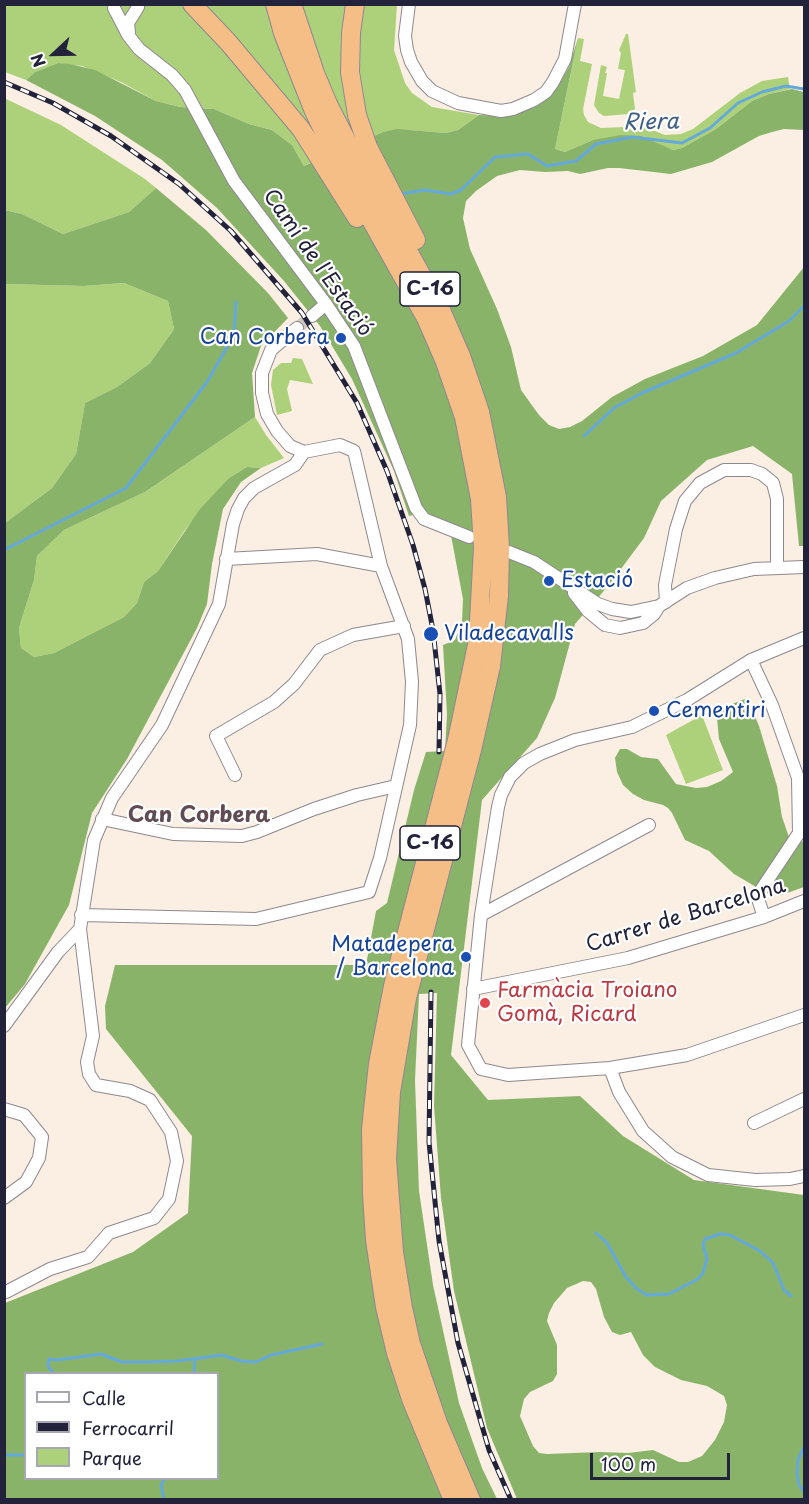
<!DOCTYPE html>
<meta charset="utf-8">
<style>
body{margin:0}
#map{position:relative;width:809px;height:1504px;overflow:hidden;background:#faefe2;font-family:"Playpen Sans",sans-serif}
canvas{display:block}
.frame{position:absolute;inset:0;border:6px solid #22223b;pointer-events:none}
.legend{position:absolute;left:24px;top:1372px;width:195px;height:108px;box-sizing:border-box;background:#fff;border:2px solid #a7a7b1;margin:0;padding:8px 10px;list-style:none;font-size:18px;color:#22223b}
.legend li{display:flex;align-items:center;gap:12px;height:30px}
.legend b{width:30px;border:2px solid #a7a7b1}
.north{position:absolute;left:24px;top:24px;width:60px;height:60px;-webkit-text-stroke:4px #fff;paint-order:stroke;rotate:248deg;font-size:16px;font-weight:700;line-height:24px;text-align:center;color:#22223b}
.north::after{content:'';display:block;margin:auto;width:21px;height:27px;background:#22223b;clip-path:polygon(50% 0,100% 100%,50% 72%,0 100%)}
.scale{position:absolute;left:590px;top:1453px;width:140px;height:27px;box-sizing:border-box;border:3px solid #22223b;border-top:0;padding-left:8px;font-size:18px;line-height:21px;white-space:nowrap;color:#22223b;-webkit-text-stroke:4px #fff;paint-order:stroke}
</style>
<div id="map">
<canvas width="809" height="1504"></canvas>
<div class="frame"></div>
<ul class="legend">
<li><b style="height:8px;background:#fff"></b>Calle</li>
<li><b style="height:8px;background:#22223b"></b>Ferrocarril</li>
<li><b style="height:16px;background:#add17a"></b>Parque</li>
</ul>
<div class="north">N</div>
<div class="scale">100 m</div>
</div>
<script>
const ctx = document.querySelector('canvas').getContext('2d');
ctx.lineJoin = 'round';
function paint(path, color) {
  ctx.fillStyle = color;
  ctx.fill(path, 'evenodd');
}
function toPath(rows) {
  const path = new Path2D();
  for (const r of rows) {
    path.moveTo(r[0], r[1]);
    for (let i = 2; i < r.length; i += 2) path.lineTo(r[i], r[i + 1]);
  }
  return path;
}
function strokePath(path, color, width, dash) {
  ctx.strokeStyle = color;
  ctx.lineWidth = width;
  ctx.lineCap = dash ? 'butt' : 'round';
  ctx.setLineDash(dash || []);
  ctx.stroke(path);
}
function drawText(font, color, halo, rows, align = 'center') {
  ctx.font = font + ' "Playpen Sans",sans-serif';
  ctx.lineWidth = 4.5;
  ctx.setLineDash([]);
  ctx.textBaseline = 'middle';
  ctx.strokeStyle = halo;
  ctx.fillStyle = color;
  for (const [text, x, y, turn = 0] of rows) {
    ctx.save();
    ctx.translate(x, y);
    ctx.rotate((+turn || 0) * Math.PI / 180);
    ctx.textAlign = isNaN(turn) ? turn : align;
    if (halo) ctx.strokeText(text, 0, 0);
    ctx.fillText(text, 0, 0);
    ctx.restore();
  }
}
paint(toPath([
 [4,5,397,5,394,50,405,83,412,93,432,107,479,115,458,130,446,133,408,130,383,132,304,166,292,145,272,130,249,124,214,109,180,107,156,101,121,82,82,66,58,63,35,72,26,80,5,72],
 [626,34,628,34,636,92,633,93,635,109,629,114,604,116,599,113,594,105,601,65,607,67,605,73,607,73,603,96,619,99,625,70,618,69,621,53,619,50],
 [578,38,584,39,580,61,592,64,583,109,584,115,588,122,601,128,649,126,655,131,665,135,681,134,693,129,740,93,762,81,788,77,790,89,769,94,752,101,716,129,682,148,673,150,662,146,593,140,565,152,555,149],
 [4,98,61,125,145,179,156,188,129,212,63,234,22,214,5,210],
 [124,283,168,301,174,329,150,363,117,387,85,403,76,454,52,488,5,523,5,284,83,286],
 [293,358,302,359,313,384,290,380,287,389,292,411,277,415,271,385,273,370,281,363,291,363],
 [255,417,266,435,284,458,261,468,247,467,229,478,185,530,158,571,144,582,137,603,124,617,54,653,34,657,21,648,19,628,34,580,37,556,64,530,145,492],
 [702,715,723,770,686,784,666,735]
]), '#add17a');
paint(toPath([
 [578,38,555,149,565,152,593,140,621,135,641,136,673,150,682,148,716,129,752,101,769,94,792,89,804,92,804,130,784,129,772,132,759,136,712,162,671,174,619,168,608,168,580,174,568,171,545,172,520,170,497,176,476,191,466,201,463,218,470,249,497,309,511,347,521,390,539,415,549,425,559,429,570,427,582,421,612,397,645,379,703,356,757,325,804,267,804,546,799,546,792,474,753,446,707,460,661,501,644,538,609,585,575,624,555,698,537,738,482,800,451,1055,488,1100,580,1096,623,1136,694,1180,804,1195,804,1499,517,1499,487,1428,454,1291,441,1198,434,1106,437,993,419,994,415,1080,419,1191,433,1285,459,1403,482,1468,497,1499,5,1500,5,1303,133,1252,188,1213,192,1136,106,1029,105,1006,115,965,366,965,376,911,387,903,414,790,426,752,445,751,447,714,443,645,455,640,462,622,463,599,449,525,426,512,409,516,394,471,352,379,320,326,284,281,217,208,162,160,95,116,26,80,35,72,58,63,70,64,95,70,156,101,180,107,214,109,249,124,272,130,292,145,304,166,383,132,397,129,446,133,458,130,479,115,509,116,535,107,557,88,569,67],
 [583,1281,591,1282,596,1289,604,1317,612,1332,620,1335,631,1332,643,1355,655,1367,681,1380,707,1386,724,1396,727,1405,724,1422,715,1440,702,1456,688,1462,679,1462,653,1450,628,1453,600,1452,547,1454,539,1453,533,1446,520,1416,524,1399,530,1392,553,1381,557,1374,557,1345,547,1321,549,1313,554,1303,567,1288],
 [26,1374,218,1374,218,1478,26,1478],
 [156,188,206,230,268,293,288,318,261,346,252,373,255,417,145,492,64,530,37,556,34,580,19,628,21,648,34,657,54,653,124,617,137,603,144,582,158,571,200,509,229,478,247,467,261,468,241,482,223,509,212,564,207,604,197,628,127,759,92,813,69,905,25,984,5,1008,5,523,52,488,76,454,85,403,117,387,150,363,174,329,168,301,124,283,83,286,5,284,5,210,22,214,63,234,129,212],
 [745,699,751,707,759,726,777,786,782,817,789,837,798,843,804,841,804,887,779,896,768,894,734,874,709,851,685,840,672,813,668,808,663,805,644,800,633,794,623,785,617,772,615,758,620,749,627,749,641,757,658,759,676,784,696,788,707,787,721,781,733,772,719,739,717,718,724,707]
]), '#8ab36a');
strokePath(toPath([
 [400,194,425,190,451,194,461,190,495,157,528,154,547,166,576,161,596,144,632,137,682,143,710,128,738,103,762,92,786,86,804,89],
 [584,436,614,408,642,393,736,353,789,321,804,306],
 [4,550,126,488,207,382,234,335,236,302],
 [596,1233,607,1243,626,1277,637,1289,647,1295,669,1294,698,1279,703,1273,707,1259,703,1245,705,1239,720,1234,730,1235,760,1251,773,1263,784,1290,791,1296],
 [54,1374,48,1366,49,1359,57,1360,101,1354,122,1362,148,1362,177,1361,222,1355,241,1361,256,1362,271,1355,322,1344],
 [194,1374,195,1359],
 [804,1447,798,1460,797,1474,799,1485,804,1492],
 [4,1455,26,1455],
 [164,1500,161,1485,165,1478]
]), '#65a9da', 3);
strokePath(toPath([
 [297,328,312,316]
]), '#cfc6c1', 12, [12, 6]);
const minor = toPath([
 [409,4,405,36,407,50,411,62,422,81,432,91,458,103,501,111,513,109,534,100,546,92,553,82,565,59,575,4],
 [114,8,128,35,139,49,172,75,185,90,234,181,326,304,354,346,416,508,424,519,469,537],
 [129,33,128,23,138,7],
 [312,316,326,304],
 [297,328,271,350,262,373,262,393,267,414,277,431,290,446,304,452],
 [509,552,534,562,598,604,612,609,631,612,659,606,687,588,715,578,754,569,804,567],
 [226,559,317,554,381,566],
 [574,593,588,611,605,625,620,628,643,623,654,614,659,606],
 [666,602,665,585,676,529,685,501,700,483,724,470,751,470,762,474,773,483,777,499,777,567],
 [804,638,751,660,687,700,632,727,575,740,540,754,524,763,510,777,501,795,498,807,481,915,468,1045,481,1069,508,1075,610,1068,687,1055,804,1015],
 [751,660,772,705,798,778,799,833,757,896,764,917],
 [235,775,216,736,274,702,294,684,320,650,353,635,404,626],
 [102,819,173,834,242,836,257,832,314,809,357,795,396,786],
 [81,915,256,919,369,892,380,858,410,725,412,682,408,639,381,566,354,451,340,445,304,452],
 [481,915,649,825],
 [473,989,628,958,764,917,804,901],
 [4,1026,58,952,80,929],
 [610,1068,619,1092,643,1131,672,1157,708,1175,755,1180,790,1179,804,1176],
 [4,1109,24,1115,42,1137,39,1158,26,1182,4,1198],
 [754,1123,804,1099],
 [6,1292,50,1269,88,1257,109,1233,154,1218,169,1199,177,1161,171,1132,150,1100,130,1091,96,1085,89,1074,87,1062,93,1036,80,929,94,840,112,798,162,725,219,604,233,524,238,509,244,498,254,488,295,465,304,452]
]);
const highway = toPath([
 [192,4,228,42,301,129,357,218],
 [275,4,283,33,313,109,338,161,426,318,445,362,464,417,480,499,483,547,478,640,457,740,393,986,378,1064,371,1129,372,1194,375,1240,385,1307,396,1353,411,1399,453,1500],
 [292,4,315,73,328,104,353,153,441,310,461,356,480,412,497,497,500,547,499,596,491,666,472,750,407,998,391,1092,387,1159,394,1252,403,1308,411,1344,438,1423,471,1500],
 [355,4,351,33,350,72,357,115,368,147,416,240]
]);
strokePath(minor, '#8e888e', 14);
strokePath(highway, '#8e888e', 20);
strokePath(minor, '#fff', 12);
strokePath(highway, '#f6be87', 18);
const rail = toPath([
 [4,82,53,103,111,136,179,184,231,231,302,313,357,403,387,471,413,545,425,589,433,630,440,694,439,752],
 [431,992,429,1142,439,1241,458,1343,489,1450,511,1500]
]);
strokePath(rail, '#22223b', 5);
strokePath(rail, '#fff', 3, [9]);
for (const [x, y, r, color] of [
 [341,338,6,"#1a4fb4"],
 [549,581,6,"#1a4fb4"],
 [431,634,8,"#1a4fb4"],
 [654,711,6,"#1a4fb4"],
 [466,957,6,"#1a4fb4"],
 [485,1003,6,"#e0444e"]
]) {
  const dot = new Path2D();
  dot.arc(x, y, r, 0, 2 * Math.PI);
  ctx.fillStyle = color;
  ctx.fill(dot);
  strokePath(dot, '#fff', 2);
}
for (const [x, y, w] of [
 [430,289,60],
 [430,843,60]
]) {
  const box = new Path2D();
  box.roundRect(x - w / 2, y - 17, w, 34, 4.5);
  ctx.fillStyle = '#fff';
  ctx.fill(box);
  strokePath(box, '#22223b', 1.5);
}
drawText('bold 20px', '#22223b', null, [
 ["C-16",430,289],
 ["C-16",430,843]
]);
drawText('21px', '#22223b', '#fff', [
 ["Camí de l'Estació",317,263,55],
 ["Carrer de Barcelona",686,916,-17]
]);
drawText('21px', '#164399', '#fff', [
 ["Can Corbera",329,338,"right"],
 ["Estació",561,581],
 ["Viladecavalls",444,634],
 ["Cementiri",666,711],
 ["Matadepera",454,945,"right"],
 ["/ Barcelona",454,969,"right"]
], 'left');
drawText('21px', '#be3a42', '#fff', [
 ["Farmàcia Troiano",497,991],
 ["Gomà, Ricard",497,1015]
], 'left');
drawText('italic 22px', '#405f83', '#fff', [
 ["Riera",651,123,-1]
]);
drawText('bold 22px', '#614b52', '#fff', [
 ["Can Corbera",199,816]
]);
</script>
